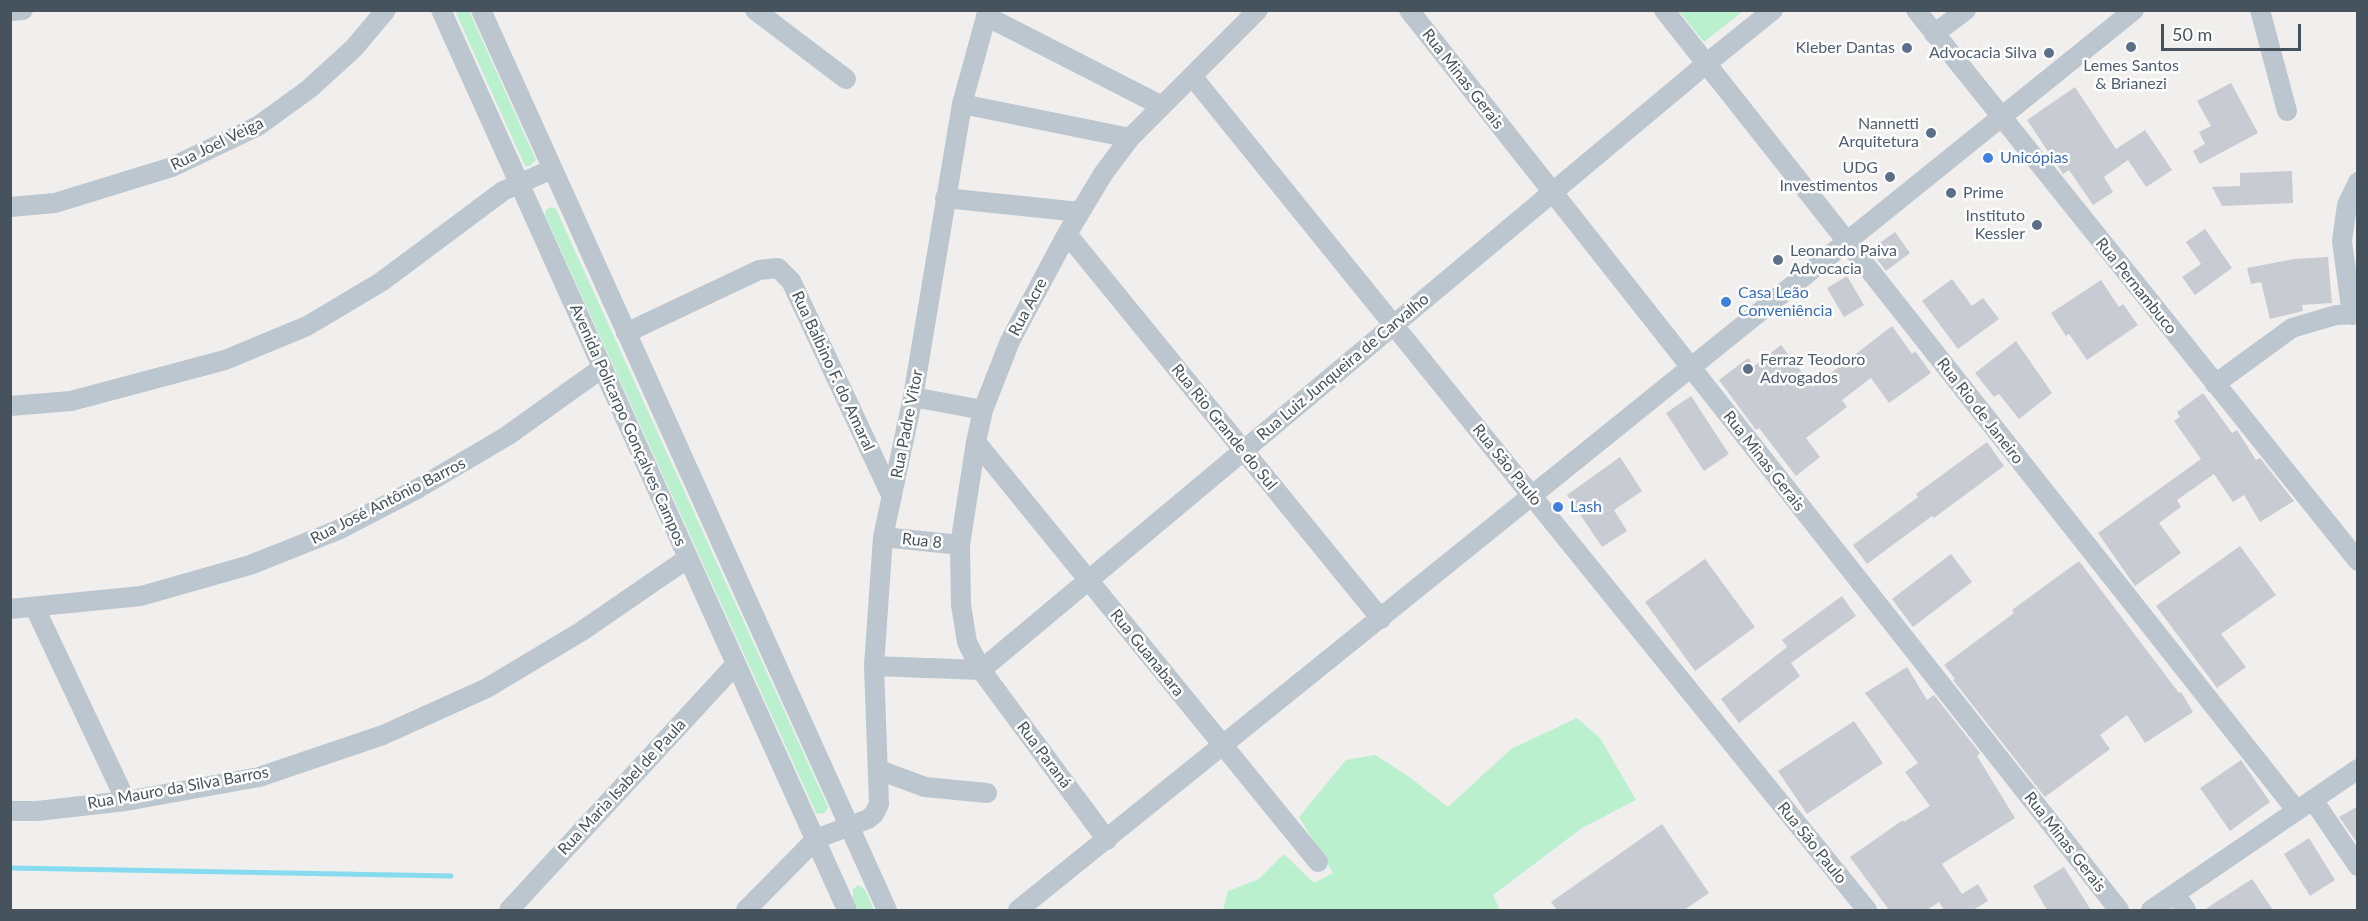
<!DOCTYPE html>
<meta charset="utf-8">
<style>
body{margin:0}
#map{position:relative;width:2368px;height:921px;overflow:hidden;background:#f1eeee;font-family:Lato,sans-serif}
canvas{display:block}
.frame{position:absolute;inset:0;border:12px solid #46525c;pointer-events:none}
.scale{position:absolute;left:2161px;top:24px;width:140px;height:27px;box-sizing:border-box;border:3px solid #46525c;border-top:0;padding-left:8px;font-size:18px;line-height:21px;white-space:nowrap;color:#46525c;-webkit-text-stroke:4px #fff;paint-order:stroke}
</style>
<div id="map">
<canvas width="2368" height="921"></canvas>
<div class="frame"></div>
<div class="scale">50 m</div>
</div>
<script>
const ctx = document.querySelector('canvas').getContext('2d');
ctx.lineJoin = 'round';
function paint(path, color) {
  ctx.fillStyle = color;
  ctx.fill(path, 'evenodd');
}
function toPath(rows) {
  const path = new Path2D();
  for (const r of rows) {
    path.moveTo(r[0], r[1]);
    for (let i = 2; i < r.length; i += 2) path.lineTo(r[i], r[i + 1]);
  }
  return path;
}
function strokePath(path, color, width, dash) {
  ctx.strokeStyle = color;
  ctx.lineWidth = width;
  ctx.lineCap = dash ? 'butt' : 'round';
  ctx.setLineDash(dash || []);
  ctx.stroke(path);
}
function drawText(font, color, halo, rows, align = 'center') {
  ctx.font = font + ' Lato,sans-serif';
  ctx.lineWidth = 5;
  ctx.setLineDash([]);
  ctx.textBaseline = 'middle';
  ctx.strokeStyle = halo;
  ctx.fillStyle = color;
  for (const [text, x, y, turn = 0] of rows) {
    ctx.save();
    ctx.translate(x, y);
    ctx.rotate((+turn || 0) * Math.PI / 180);
    ctx.textAlign = isNaN(turn) ? turn : align;
    if (halo) ctx.strokeText(text, 0, 0);
    ctx.fillText(text, 0, 0);
    ctx.restore();
  }
}
paint(toPath([
 [455,11,469,11,536,160,530,166,525,166],
 [1679,11,1743,11,1704,42],
 [551,207,556,209,828,807,826,812,822,814,816,813,545,215,546,210],
 [1577,718,1600,738,1636,800,1582,828,1493,895,1500,910,1223,910,1228,891,1259,879,1284,854,1314,883,1333,873,1299,817,1346,760,1375,755,1408,776,1448,807,1511,749],
 [858,885,865,890,874,910,858,910,853,899,853,889]
]), '#bbf0cf');
strokePath(toPath([
 [10,868,451,876]
]), '#87dbee', 5);
paint(toPath([
 [2231,83,2258,133,2200,164,2193,151,2205,144,2199,132,2211,126,2197,101],
 [2075,87,2116,149,2145,130,2172,170,2146,187,2128,160,2104,177,2113,192,2093,205,2069,170,2063,174,2027,120],
 [2292,171,2293,203,2222,206,2212,187,2240,186,2240,173],
 [2205,229,2232,268,2195,295,2182,277,2201,264,2186,242],
 [1895,232,1910,253,1886,271,1870,250],
 [2328,257,2332,303,2302,305,2303,311,2270,319,2261,282,2251,284,2247,268,2294,259],
 [1847,276,1864,305,1844,317,1827,288],
 [1952,279,1972,306,1983,298,1999,319,1958,349,1922,301],
 [2101,280,2119,307,2123,304,2138,325,2087,360,2069,334,2066,336,2051,313],
 [1892,326,1912,354,1915,351,1931,373,1889,403,1871,378,1842,400,1847,407,1806,438,1820,457,1796,476,1759,428,1756,430,1719,380,1748,358,1754,366,1781,345,1813,387],
 [2016,341,2052,393,2019,419,1999,394,1994,397,1975,373],
 [2203,393,2232,433,2237,430,2256,460,2260,458,2294,501,2260,522,2244,495,2233,502,2214,474,2177,500,2181,507,2159,523,2181,553,2135,586,2098,533,2201,459,2174,421,2180,417,2177,412],
 [1691,396,1729,454,1704,471,1666,413],
 [1987,442,2004,466,1934,518,1932,516,1867,564,1853,545,1918,497,1916,494],
 [1620,457,1642,491,1614,510,1627,531,1602,547,1567,495],
 [2240,546,2276,595,2221,634,2246,667,2217,688,2156,606],
 [1951,554,1972,582,1913,627,1892,599],
 [1705,559,1755,627,1695,671,1645,602],
 [2079,561,2179,693,2181,692,2193,712,2145,743,2127,715,2100,735,2110,749,2045,797,1953,680,1955,679,1944,665,2014,613,2012,610],
 [1842,596,1856,616,1791,663,1800,676,1739,723,1721,699,1787,647,1782,640],
 [1907,667,1927,700,1934,695,1980,753,1977,756,2015,818,1942,864,1962,894,1978,884,1988,901,1973,910,1944,910,1939,902,1927,910,1889,910,1850,857,1903,820,1904,822,1930,806,1905,772,1918,763,1865,693],
 [1854,721,1883,763,1807,814,1778,771],
 [2241,760,2270,802,2230,831,2200,788],
 [2358,806,2358,844,2339,817],
 [1662,824,1709,893,1684,910,1557,910,1551,902],
 [2309,838,2335,880,2310,896,2284,854],
 [2064,867,2091,910,2047,910,2033,886],
 [2252,879,2273,910,2204,910]
]), '#c8cbd1');
strokePath(toPath([
 [441,10,847,910],
 [481,10,887,910],
 [755,10,846,79],
 [1409,10,2119,910],
 [1664,10,2297,811],
 [1916,10,2358,561],
 [2260,10,2287,111],
 [10,11,23,10],
 [986,16,1162,106],
 [1934,34,1966,10],
 [1192,76,1867,910],
 [962,104,1130,138],
 [945,198,1080,212],
 [10,207,55,203,172,167,258,126,309,89,354,48,386,10],
 [1067,234,1381,619],
 [2352,315,2342,241,2347,205,2358,182],
 [626,333,759,270,778,268,791,281,892,497],
 [2215,384,2292,328,2336,315,2358,314],
 [913,397,983,410],
 [10,406,71,401,225,360,307,326,381,282,503,191,552,169],
 [976,442,1318,862],
 [883,537,960,545],
 [35,608,126,801],
 [10,609,141,596,250,565,338,530,417,489,507,436,602,368],
 [874,666,981,670],
 [981,670,1706,64,1773,10],
 [879,770,925,787,987,793],
 [2313,800,2358,866],
 [10,811,37,811,126,801,259,777,383,735,487,688,582,631,688,558],
 [1107,840,981,670,967,642,961,605,960,545,976,442,983,410,1010,341,1067,234,1103,174,1130,138,1258,10],
 [2175,894,2186,910],
 [509,910,736,664],
 [746,910,816,839,868,819,874,814,879,804,874,666,883,537,913,397,962,104,988,10],
 [1018,910,2134,10],
 [2151,910,2358,769]
]), '#bcc6ce', 20);
for (const [x, y, r, color] of [
 [2131,47,6,"#5c6f8a"],
 [1907,48,6,"#5c6f8a"],
 [2049,53,6,"#5c6f8a"],
 [1931,133,6,"#5c6f8a"],
 [1988,158,6,"#3f7fe0"],
 [1890,177,6,"#5c6f8a"],
 [1951,193,6,"#5c6f8a"],
 [2037,225,6,"#5c6f8a"],
 [1778,260,6,"#5c6f8a"],
 [1726,302,6,"#3f7fe0"],
 [1748,369,6,"#5c6f8a"],
 [1558,507,6,"#3f7fe0"]
]) {
  const dot = new Path2D();
  dot.arc(x, y, r, 0, 2 * Math.PI);
  ctx.fillStyle = color;
  ctx.fill(dot);
  strokePath(dot, '#fff', 2);
}
drawText('16px', '#4e5e75', '#fff', [
 ["Kleber Dantas",1895,48],
 ["Advocacia Silva",2037,53],
 ["Lemes Santos",2131,66,"center"],
 ["& Brianezi",2131,84,"center"],
 ["Nannetti",1919,124],
 ["Arquitetura",1919,142],
 ["UDG",1878,168],
 ["Investimentos",1878,186],
 ["Prime",1963,193,"left"],
 ["Instituto",2025,216],
 ["Kessler",2025,234],
 ["Leonardo Paiva",1790,251,"left"],
 ["Advocacia",1790,269,"left"],
 ["Ferraz Teodoro",1760,360,"left"],
 ["Advogados",1760,378,"left"]
], 'right');
drawText('16px', '#46525c', '#fff', [
 ["Rua Minas Gerais",1463,79,52],
 ["Rua Joel Veiga",217,144,-26],
 ["Rua Pernambuco",2136,286,51],
 ["Rua Acre",1028,307,-62],
 ["Rua Luiz Junqueira de Carvalho",1343,367,-40],
 ["Rua Balbino F. do Amaral",833,371,65],
 ["Rua Rio de Janeiro",1980,411,52],
 ["Rua Padre Vitor",907,424,-79],
 ["Avenida Policarpo Gonçalves Campos",628,425,66],
 ["Rua Rio Grande do Sul",1224,427,51],
 ["Rua Minas Gerais",1764,461,52],
 ["Rua São Paulo",1507,465,51],
 ["Rua José Antônio Barros",388,501,-27],
 ["Rua 8",922,541,6],
 ["Rua Guanabara",1147,653,51],
 ["Rua Paraná",1044,755,53],
 ["Rua Maria Isabel de Paula",622,787,-47],
 ["Rua Mauro da Silva Barros",178,788,-10],
 ["Rua Minas Gerais",2065,842,52],
 ["Rua São Paulo",1812,843,51]
]);
drawText('16px', '#366cbe', '#fff', [
 ["Unicópias",2000,158],
 ["Casa Leão",1738,293],
 ["Conveniência",1738,311],
 ["Lash",1570,507]
], 'left');
</script>
